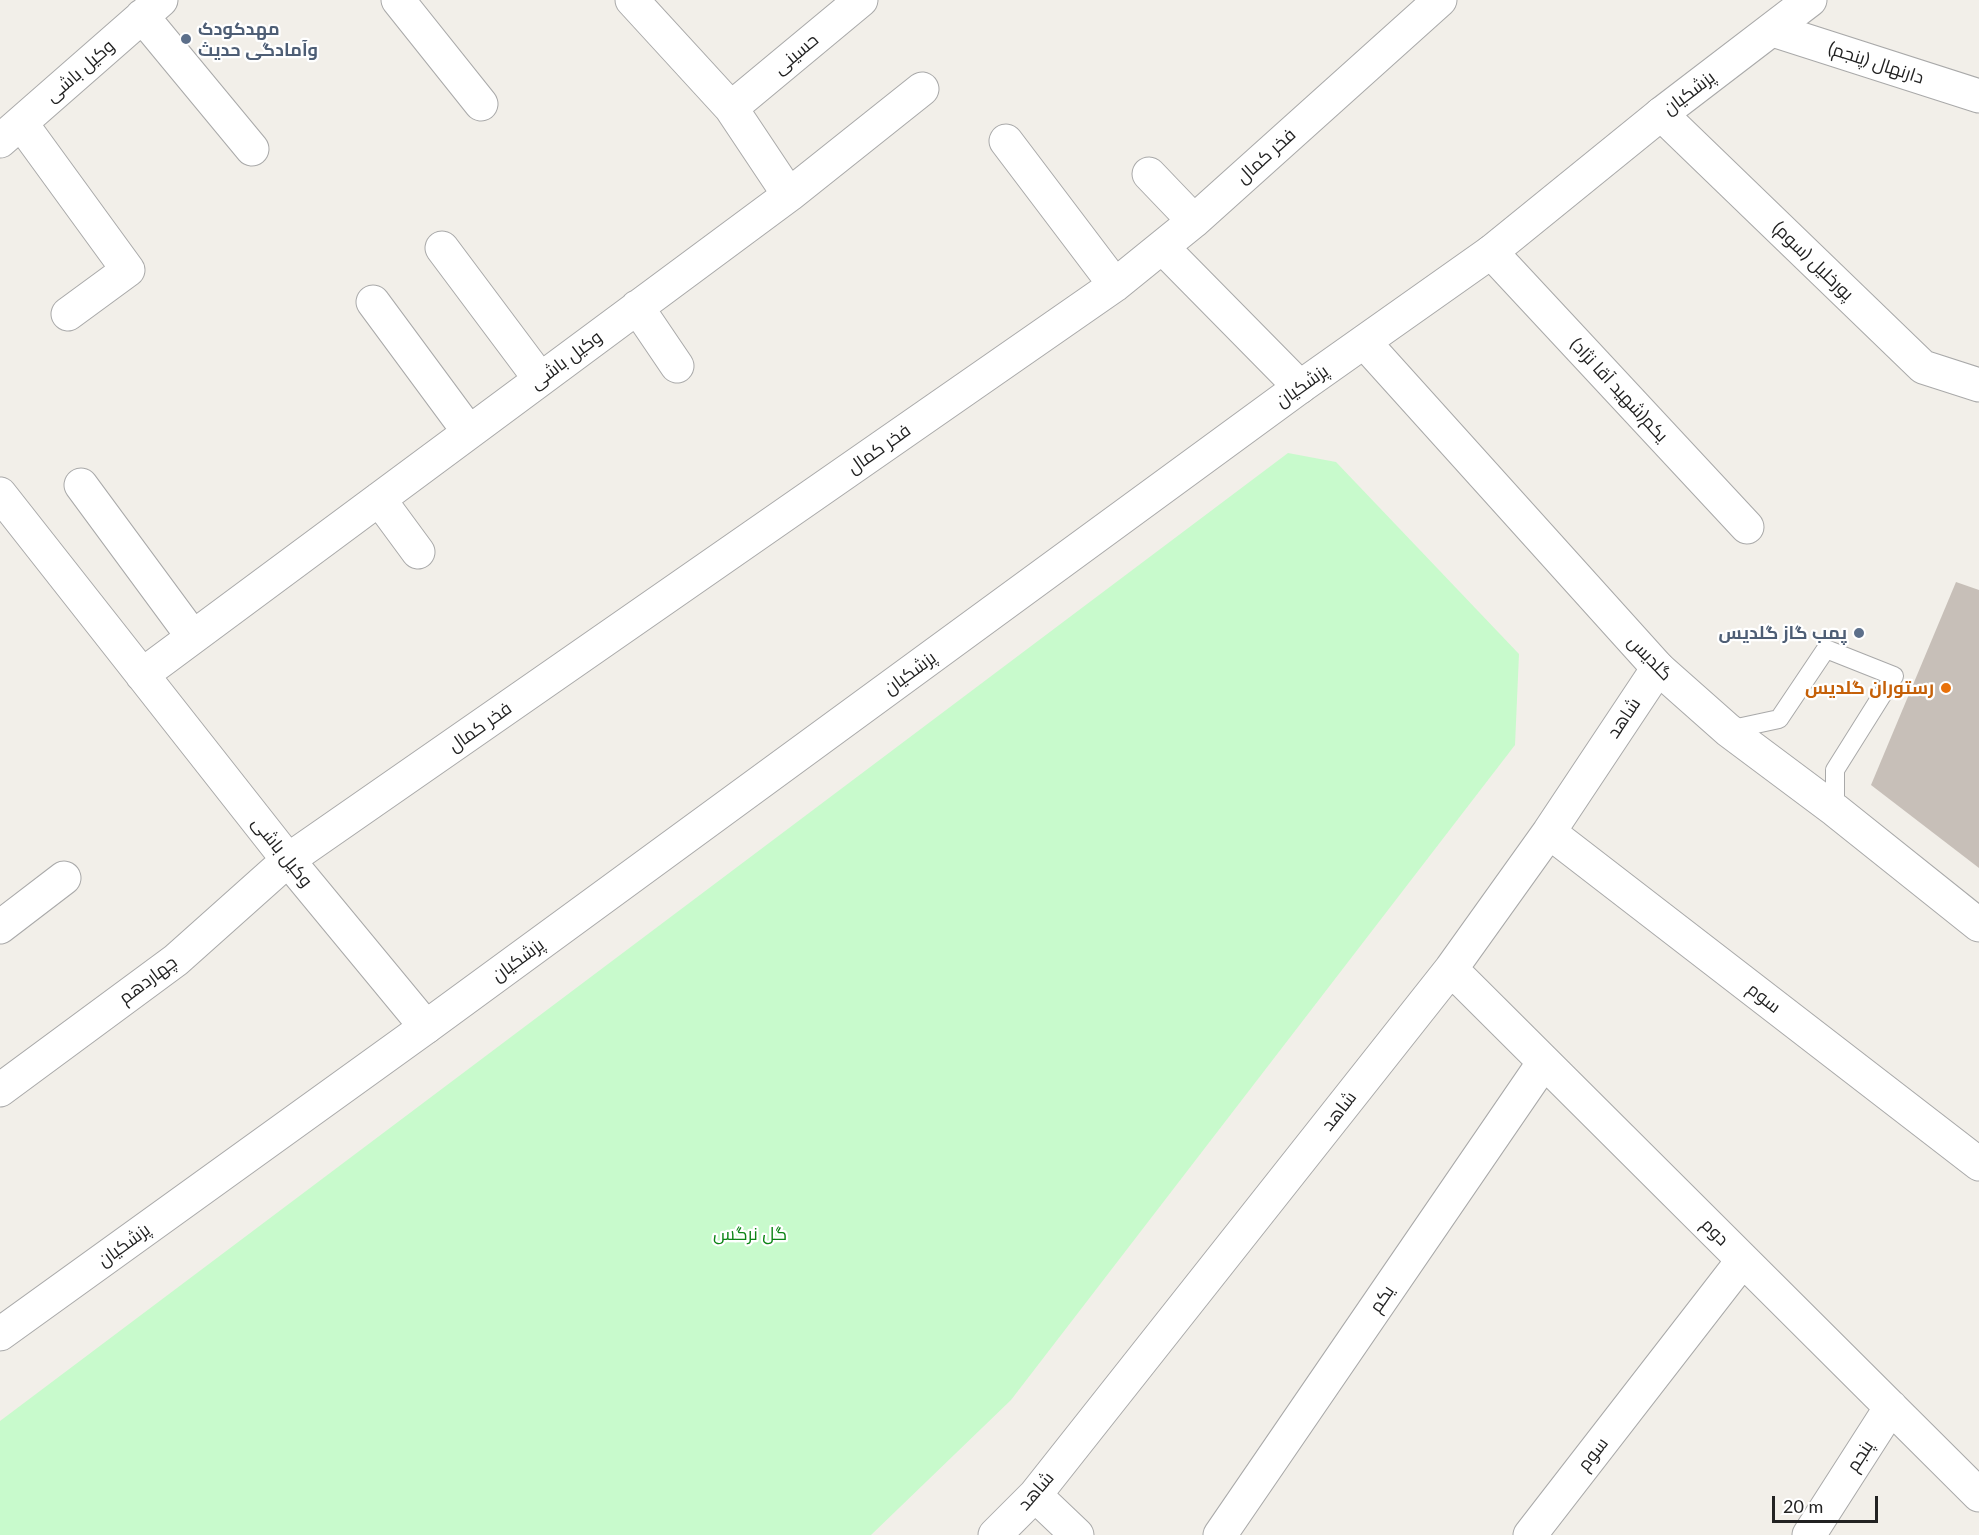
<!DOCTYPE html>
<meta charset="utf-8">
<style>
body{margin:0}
#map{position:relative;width:1979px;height:1535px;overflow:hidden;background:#f2efe9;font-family:Lato,sans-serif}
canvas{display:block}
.scale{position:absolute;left:1772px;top:1496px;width:106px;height:27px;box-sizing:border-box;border:3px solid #222;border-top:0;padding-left:8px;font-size:18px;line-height:21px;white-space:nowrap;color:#222;-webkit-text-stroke:4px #fff;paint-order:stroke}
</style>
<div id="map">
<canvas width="1979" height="1535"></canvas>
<div class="scale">20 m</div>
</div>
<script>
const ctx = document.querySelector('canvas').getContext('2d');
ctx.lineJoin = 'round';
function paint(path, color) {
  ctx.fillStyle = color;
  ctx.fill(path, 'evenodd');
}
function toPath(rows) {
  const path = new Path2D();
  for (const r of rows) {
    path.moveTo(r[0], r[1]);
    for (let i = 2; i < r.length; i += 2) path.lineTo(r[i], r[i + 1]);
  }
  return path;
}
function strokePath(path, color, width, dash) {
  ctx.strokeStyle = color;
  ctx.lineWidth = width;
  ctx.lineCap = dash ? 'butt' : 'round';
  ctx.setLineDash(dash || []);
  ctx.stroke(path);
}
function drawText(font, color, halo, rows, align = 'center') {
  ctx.font = font + ' Lato,Cairo,sans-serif';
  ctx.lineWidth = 4.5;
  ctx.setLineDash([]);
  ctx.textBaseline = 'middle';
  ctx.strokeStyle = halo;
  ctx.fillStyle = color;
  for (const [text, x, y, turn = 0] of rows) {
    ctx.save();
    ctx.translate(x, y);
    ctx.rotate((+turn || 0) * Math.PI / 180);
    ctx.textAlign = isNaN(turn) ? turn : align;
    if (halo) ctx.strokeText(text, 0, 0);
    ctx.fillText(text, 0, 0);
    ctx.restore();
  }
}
paint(toPath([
 [1288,453,1336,462,1519,654,1515,745,1011,1400,871,1535,0,1535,0,1421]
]), '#c8facc');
paint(toPath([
 [1956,582,1979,590,1979,868,1871,785]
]), '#c7bfb8');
const service = toPath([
 [1728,730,1779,719,1826,649,1894,676,1835,770,1835,810]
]);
const minor = toPath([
 [398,0,481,104],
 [632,0,731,108,789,195],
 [142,16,252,149],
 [1773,30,1979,96],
 [731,108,861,0],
 [1661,114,1923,367,1979,385],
 [21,123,128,270,68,314],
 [0,141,161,0],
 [1006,141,1115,285],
 [1149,174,1194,221],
 [442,248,540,379],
 [1163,248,1300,387],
 [1491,252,1747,527],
 [373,302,469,432],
 [637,307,677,366],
 [81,485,193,637],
 [0,494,288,860,426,1027],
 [379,499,418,552],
 [142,675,789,195,922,89],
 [1549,832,1979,1164],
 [0,927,64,878],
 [1451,969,1979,1495],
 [0,1090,176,960,288,860,1115,285,1194,221,1440,0],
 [1035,1495,1077,1535],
 [995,1535,1035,1495,1451,969,1549,832,1658,668],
 [1220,1535,1544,1062],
 [1530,1535,1743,1260],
 [1809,1535,1891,1407]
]);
const tertiary = toPath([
 [1365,343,1658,668,1728,730,1835,810,1979,925],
 [0,1334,426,1027,1300,387,1491,252,1661,114,1810,0]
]);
strokePath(service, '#a9a9a9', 20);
strokePath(minor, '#a9a9a9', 35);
strokePath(tertiary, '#a9a9a9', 35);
strokePath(service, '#fff', 18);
strokePath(minor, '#fff', 33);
strokePath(tertiary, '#fff', 33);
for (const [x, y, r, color] of [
 [186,39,6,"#5c6f8a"],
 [1859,633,6,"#5c6f8a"],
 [1946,688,6,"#e8710a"]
]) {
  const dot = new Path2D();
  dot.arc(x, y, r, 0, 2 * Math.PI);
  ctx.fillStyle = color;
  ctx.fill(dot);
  strokePath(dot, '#fff', 2);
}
drawText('bold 18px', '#4e5e75', '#fff', [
 ["مهدکودک",198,29],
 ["وآمادگی حدیث",198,50],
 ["پمب گاز گلدیس",1847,633,"right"]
], 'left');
drawText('18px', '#222', '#fff', [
 ["حسینی",796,54,-40],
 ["دارنهال (پنجم)",1876,63,18],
 ["وکیل باشی",80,71,-41],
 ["پزشکیان",1689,93,-37],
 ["فخر کمال",1266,156,-42],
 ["پورخلیل (سوم)",1813,261,44],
 ["وکیل باشی",566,360,-37],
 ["پزشکیان",1302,386,-35],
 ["یکم(شهید آقا نژاد)",1619,390,47],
 ["فخر کمال",879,449,-35],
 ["گلدیس",1650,658,46],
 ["پزشکیان",910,673,-36],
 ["شاهد",1624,718,-56],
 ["فخر کمال",480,727,-35],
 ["وکیل باشی",282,852,51],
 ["پزشکیان",518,960,-36],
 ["چهاردهم",148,980,-37],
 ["سوم",1764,998,38],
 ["شاهد",1339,1111,-52],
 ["دوم",1715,1232,45],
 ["پزشکیان",124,1245,-36],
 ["یکم",1382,1299,-56],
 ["سوم",1593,1454,-52],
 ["پنجم",1860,1456,-57],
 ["شاهد",1036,1491,-49]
]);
drawText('bold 18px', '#c56008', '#fff', [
 ["رستوران گلدیس",1934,688]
], 'right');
drawText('18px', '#0c8416', '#fff', [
 ["گل نرگس",750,1234]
]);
</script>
